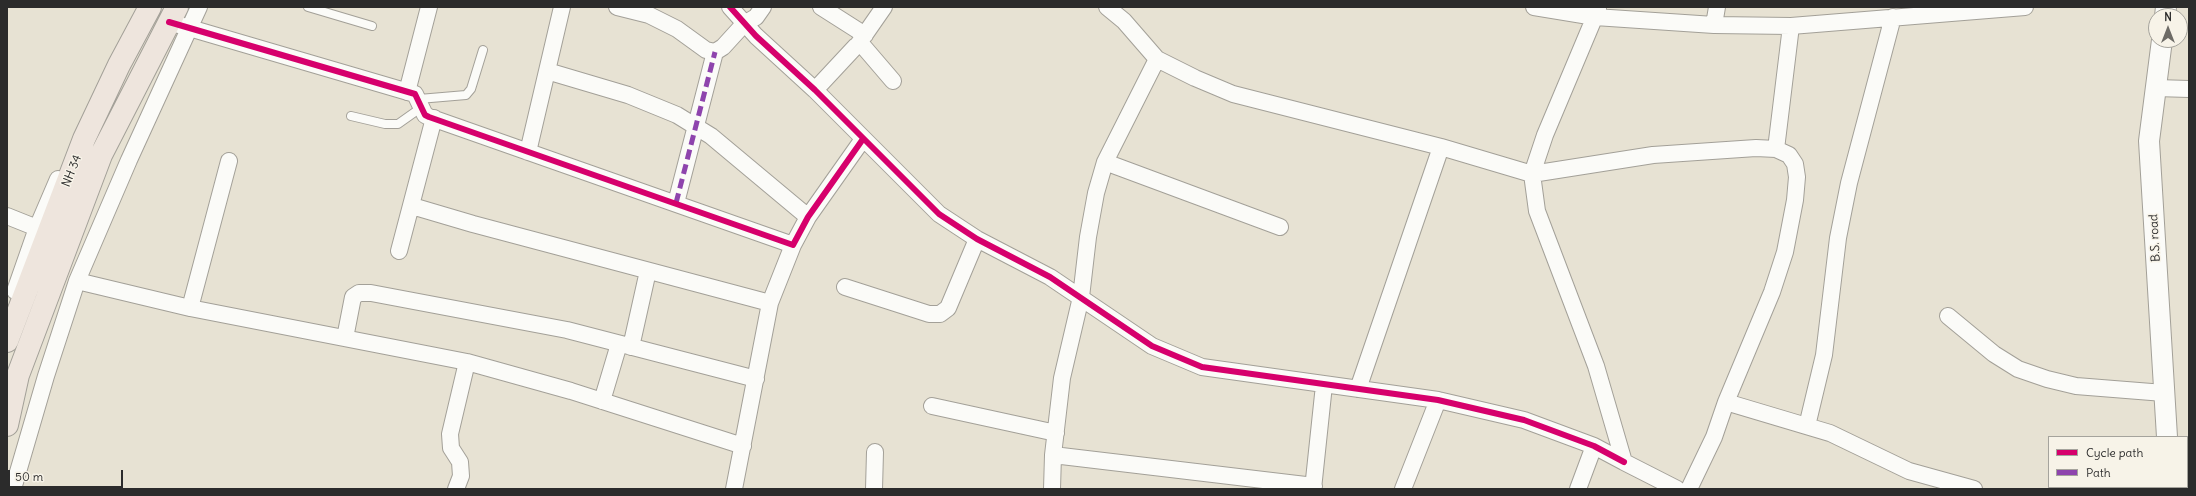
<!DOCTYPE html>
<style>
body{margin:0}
#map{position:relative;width:2196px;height:496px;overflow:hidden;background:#e7e2d3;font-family:Delius,sans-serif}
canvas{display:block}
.frame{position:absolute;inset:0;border:8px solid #2b2b2b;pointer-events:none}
.legend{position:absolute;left:2048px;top:436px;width:140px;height:52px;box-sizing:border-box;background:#f7f3e8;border:1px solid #a5a39c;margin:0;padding:5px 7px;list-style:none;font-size:12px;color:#2b2b2b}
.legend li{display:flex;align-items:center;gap:8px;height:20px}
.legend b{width:20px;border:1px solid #a5a39c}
.north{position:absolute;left:2148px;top:8px;width:40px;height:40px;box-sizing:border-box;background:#f7f3e8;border:1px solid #a5a39c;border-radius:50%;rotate:0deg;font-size:11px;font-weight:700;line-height:16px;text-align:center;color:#2b2b2b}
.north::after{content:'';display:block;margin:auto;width:14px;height:18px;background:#6d6b66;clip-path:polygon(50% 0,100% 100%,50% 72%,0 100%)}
.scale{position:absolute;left:8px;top:470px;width:115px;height:18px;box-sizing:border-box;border:2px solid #2b2b2b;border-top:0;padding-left:5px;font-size:12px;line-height:14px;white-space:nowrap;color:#2b2b2b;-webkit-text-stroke:3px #f7f3e8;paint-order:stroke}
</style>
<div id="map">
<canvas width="2196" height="496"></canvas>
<div class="frame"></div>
<ul class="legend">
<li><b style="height:5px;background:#d6006c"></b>Cycle path</li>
<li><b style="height:5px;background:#8e44ad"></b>Path</li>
</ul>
<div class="north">N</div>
<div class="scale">50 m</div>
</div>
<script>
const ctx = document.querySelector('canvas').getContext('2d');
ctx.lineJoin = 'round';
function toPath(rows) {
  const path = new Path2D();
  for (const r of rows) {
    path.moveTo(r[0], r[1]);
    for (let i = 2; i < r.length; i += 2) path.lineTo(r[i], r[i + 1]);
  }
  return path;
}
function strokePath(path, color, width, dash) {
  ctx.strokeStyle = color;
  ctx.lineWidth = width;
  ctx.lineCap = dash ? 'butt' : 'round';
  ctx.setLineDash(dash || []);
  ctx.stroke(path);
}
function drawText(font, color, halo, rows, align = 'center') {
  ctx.font = font + ' Delius,sans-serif';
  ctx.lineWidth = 3;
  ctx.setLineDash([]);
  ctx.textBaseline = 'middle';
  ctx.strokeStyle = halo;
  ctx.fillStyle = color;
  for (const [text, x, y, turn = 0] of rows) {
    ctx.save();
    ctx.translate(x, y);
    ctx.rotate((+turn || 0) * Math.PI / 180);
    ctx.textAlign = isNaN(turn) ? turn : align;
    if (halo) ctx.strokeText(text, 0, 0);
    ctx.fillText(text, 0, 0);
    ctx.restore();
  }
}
const service = toPath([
 [308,7,372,26],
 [419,99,466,95,471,89,483,50],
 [351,116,385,124,398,124,422,107]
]);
const minor = toPath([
 [617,7,649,15,677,29,706,50,715,52,723,47,744,24,756,17,763,7],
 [730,7,756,36,815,90,939,214,977,239,1050,277,1152,346,1202,367,1438,400,1524,420,1594,446,1624,462],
 [821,7,865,35],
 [1107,7,1124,21,1157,59,1195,78,1233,94,1441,147,1532,174,1653,155,1756,148,1776,149],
 [1534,7,1595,17,1714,25,1791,26,1776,149,1789,155,1795,164,1797,177,1795,200,1785,252,1772,292,1726,402,1714,437,1689,489],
 [1598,9,1545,135,1532,174,1537,211,1596,366,1624,462,1677,489],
 [169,22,415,94,425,115,429,117,793,245,808,217,863,139],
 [1714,25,1717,7],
 [1791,26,2025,7],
 [859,43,884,7],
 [547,71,628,95,677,115,711,136,808,217],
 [2156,88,2189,89],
 [815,90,856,46,863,46,893,81],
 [407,92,429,7],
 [528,152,562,7],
 [1105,162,1280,227],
 [676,203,715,52],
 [412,206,473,224,770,303],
 [7,216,37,228],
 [399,251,434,118],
 [77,281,190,308,467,362,571,391,743,446],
 [845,287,929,314,940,314,948,308,977,239],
 [15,291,37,228,58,179],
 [190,308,229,161],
 [1948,316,1994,354,2018,369,2047,379,2076,386,2164,393],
 [345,338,353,297,359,293,371,293,567,330,756,379],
 [631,347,648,271],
 [1358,389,1441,147],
 [602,401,619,344],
 [1726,402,1830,433,1909,471,1974,489],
 [932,406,1056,433],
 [1807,426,1824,355,1838,238,1849,183,1893,17],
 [1053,455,1314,486],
 [13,489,46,376,77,281,129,160,199,7],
 [456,489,461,476,460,462,451,448,450,434,467,362],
 [734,489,770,303,793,245],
 [874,489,875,452],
 [1052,489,1053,455,1062,378,1081,297,1088,237,1096,193,1105,162,1157,59],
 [1313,489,1324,385],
 [1403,489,1438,400],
 [1578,489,1594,446]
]);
const tertiary = toPath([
 [2165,16,2166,7],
 [2162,40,2149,141,2167,437],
 [2171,487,2171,489]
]);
const primary = toPath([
 [7,341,84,139,119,65,150,7],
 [7,425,18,375,101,155,177,7]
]);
strokePath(service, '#a3a098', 10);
strokePath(minor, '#a3a098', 18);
strokePath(tertiary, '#a3a098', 22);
strokePath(primary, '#a3a098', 24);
strokePath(service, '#fbfbf8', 8);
strokePath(minor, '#fbfbf8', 16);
strokePath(tertiary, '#fbfbf8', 20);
strokePath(primary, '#eee5dd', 22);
strokePath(toPath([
 [676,203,715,52]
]), '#8e44ad', 5, [10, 5]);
strokePath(toPath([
 [730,7,756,36,815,90,939,214,977,239,1050,277,1152,346,1202,367,1438,400,1524,420,1594,446,1624,462],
 [169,22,415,94,425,115,429,117,793,245,808,217,863,139]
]), '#d6006c', 6);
drawText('12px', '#2b2b2b', '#f7f3e8', [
 ["NH 34",72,171,-68],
 ["B.S. road",2155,238,-93]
]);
</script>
